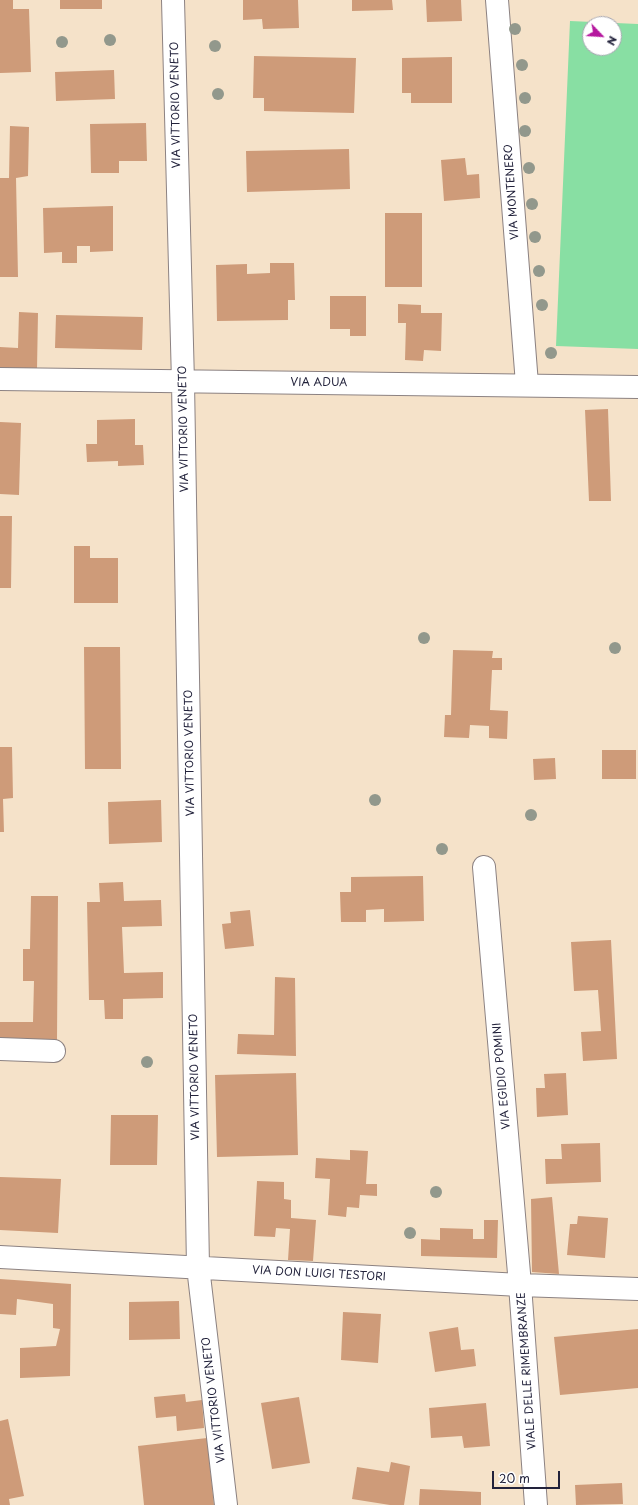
<!DOCTYPE html>
<style>
body{margin:0}
#map{position:relative;width:638px;height:1505px;overflow:hidden;background:#f5e2c9;font-family:"Playpen Sans",sans-serif}
canvas{display:block}
.north{position:absolute;left:582px;top:16px;width:40px;height:40px;box-sizing:border-box;background:#fff;border:1px solid #a7a7b1;border-radius:50%;rotate:115deg;font-size:11px;font-weight:700;line-height:16px;text-align:center;color:#22223b}
.north::after{content:'';display:block;margin:auto;width:14px;height:18px;background:#b5179e;clip-path:polygon(50% 0,100% 100%,50% 72%,0 100%)}
.scale{position:absolute;left:492px;top:1471px;width:68px;height:18px;box-sizing:border-box;border:2px solid #22223b;border-top:0;padding-left:5px;font-size:12px;line-height:14px;white-space:nowrap;color:#22223b;-webkit-text-stroke:3px #fff;paint-order:stroke}
</style>
<div id="map">
<canvas width="638" height="1505"></canvas>
<div class="north">N</div>
<div class="scale">20 m</div>
</div>
<script>
const ctx = document.querySelector('canvas').getContext('2d');
ctx.lineJoin = 'round';
function paint(path, color) {
  ctx.fillStyle = color;
  ctx.fill(path, 'evenodd');
}
function toPath(rows) {
  const path = new Path2D();
  for (const r of rows) {
    path.moveTo(r[0], r[1]);
    for (let i = 2; i < r.length; i += 2) path.lineTo(r[i], r[i + 1]);
  }
  return path;
}
function strokePath(path, color, width, dash) {
  ctx.strokeStyle = color;
  ctx.lineWidth = width;
  ctx.lineCap = dash ? 'butt' : 'round';
  ctx.setLineDash(dash || []);
  ctx.stroke(path);
}
function drawText(font, color, halo, rows, align = 'center') {
  ctx.font = font + ' "Playpen Sans",sans-serif';
  ctx.lineWidth = 3;
  ctx.setLineDash([]);
  ctx.textBaseline = 'middle';
  ctx.strokeStyle = halo;
  ctx.fillStyle = color;
  for (const [text, x, y, turn = 0] of rows) {
    ctx.save();
    ctx.translate(x, y);
    ctx.rotate((+turn || 0) * Math.PI / 180);
    ctx.textAlign = isNaN(turn) ? turn : align;
    if (halo) ctx.strokeText(text, 0, 0);
    ctx.fillText(text, 0, 0);
    ctx.restore();
  }
}
paint(toPath([
 [570,21,638,24,638,349,556,346],
 [590,24,614,24,614,48,590,48]
]), '#88dfa3');
paint(toPath([
 [0,0,13,0,13,9,29,9,31,72,0,73],
 [60,0,102,0,102,9,60,9],
 [243,0,298,0,299,28,263,29,262,19,243,20],
 [352,0,392,0,393,10,352,11],
 [426,0,461,0,462,21,427,22],
 [254,56,356,58,354,113,264,111,264,98,253,98],
 [452,57,452,103,411,103,411,93,402,93,402,58],
 [114,70,115,99,56,101,55,72],
 [146,123,147,161,119,161,119,173,91,173,90,124],
 [10,126,29,127,28,176,16,178,18,277,0,277,0,178,9,178],
 [349,149,350,189,247,192,246,151],
 [465,158,467,175,479,174,480,198,444,201,441,160],
 [113,206,113,251,90,252,90,246,77,246,77,263,62,263,62,252,44,253,43,208],
 [385,213,422,213,422,287,385,287],
 [270,263,294,263,295,300,288,300,288,320,217,321,216,265,247,264,247,274,270,273],
 [330,296,366,296,366,336,350,336,350,329,330,329],
 [398,304,421,305,421,313,442,313,441,351,424,350,423,361,405,360,406,323,398,323],
 [19,312,38,313,37,369,0,368,0,347,18,348],
 [56,315,143,317,142,350,55,348],
 [608,409,611,501,589,501,585,410],
 [135,419,135,445,143,445,144,465,118,466,118,461,87,462,86,444,97,444,97,420],
 [0,422,21,423,19,495,0,494],
 [0,516,12,516,11,588,0,588],
 [74,546,90,546,90,558,118,558,118,603,74,603],
 [84,647,120,647,121,769,85,769],
 [453,650,493,651,492,658,502,658,502,670,492,670,490,710,508,711,507,739,489,738,489,726,470,725,469,738,444,737,445,715,451,715],
 [0,747,12,747,13,798,3,799,4,832,0,832],
 [602,750,636,750,636,779,602,779],
 [555,758,556,779,534,780,533,759],
 [161,800,162,842,109,844,108,802],
 [423,876,424,921,384,922,384,909,366,910,366,922,341,922,340,892,351,892,351,877],
 [123,882,124,901,161,900,162,926,122,927,124,973,163,972,163,998,123,999,123,1019,105,1019,104,1000,89,1000,87,902,100,902,99,883],
 [31,896,58,896,57,1040,0,1040,0,1022,33,1022,34,981,23,981,23,949,30,949],
 [250,910,254,946,225,949,222,924,231,923,230,912],
 [611,940,617,1059,583,1061,581,1032,601,1031,598,990,574,991,571,942],
 [275,977,295,978,296,1056,237,1054,238,1034,274,1035],
 [296,1073,298,1155,217,1157,215,1075],
 [566,1073,568,1115,537,1117,536,1088,545,1088,544,1074],
 [111,1115,158,1115,157,1165,110,1165],
 [600,1143,601,1182,546,1184,545,1159,562,1159,561,1144],
 [350,1150,368,1151,366,1184,377,1184,377,1196,360,1195,359,1208,347,1207,346,1217,328,1215,330,1179,315,1178,316,1158,350,1160],
 [0,1177,61,1179,58,1233,0,1230],
 [257,1181,284,1182,284,1199,291,1200,291,1218,316,1220,313,1261,288,1260,290,1229,276,1228,275,1237,254,1236],
 [552,1197,559,1274,532,1272,531,1199],
 [578,1216,608,1218,605,1258,567,1255,570,1224,577,1224],
 [484,1220,498,1220,497,1258,421,1256,421,1239,440,1240,440,1228,473,1229,473,1239,484,1239],
 [0,1279,71,1284,70,1376,20,1378,20,1348,56,1346,60,1329,53,1328,53,1304,17,1299,16,1315,0,1314],
 [179,1301,180,1339,129,1340,129,1302],
 [343,1312,381,1314,378,1363,341,1360],
 [458,1327,461,1350,474,1349,476,1366,435,1372,429,1332],
 [638,1329,638,1388,560,1395,554,1337],
 [185,1394,186,1402,202,1400,204,1428,177,1431,176,1416,156,1418,154,1397],
 [299,1397,310,1463,272,1469,261,1403],
 [486,1403,490,1446,464,1448,462,1436,431,1438,429,1408],
 [8,1419,24,1496,9,1499,10,1505,0,1505,0,1421],
 [207,1438,214,1505,144,1505,138,1446],
 [391,1462,410,1466,404,1505,390,1505,352,1499,357,1467,389,1472],
 [622,1483,623,1504,576,1505,575,1485],
 [420,1489,481,1492,481,1505,419,1505]
]), '#ce9b79');
const minor = toPath([
 [173,0,183,382,198,1267,226,1505],
 [497,0,527,384],
 [0,379,638,387],
 [484,867,520,1285,536,1505],
 [0,1049,54,1051],
 [0,1257,520,1285,638,1289]
]);
strokePath(minor, '#8c8282', 24);
strokePath(minor, '#fff', 22);
ctx.fillStyle = '#92988c';
for (const [x, y] of [
 [515,29],
 [110,40],
 [62,42],
 [215,46],
 [522,65],
 [218,94],
 [525,98],
 [525,131],
 [529,168],
 [532,204],
 [535,237],
 [539,271],
 [542,305],
 [551,353],
 [424,638],
 [615,648],
 [375,800],
 [531,815],
 [442,849],
 [147,1062],
 [436,1192],
 [410,1233]
]) {
  ctx.beginPath();
  ctx.arc(x, y, 6, 0, 2 * Math.PI);
  ctx.fill();
}
drawText('11px', '#22223b', '#fff', [
 ["VIA VITTORIO VENETO",176,105,-91],
 ["VIA MONTENERO",512,192,-94],
 ["VIA ADUA",319,383],
 ["VIA VITTORIO VENETO",184,429,-91],
 ["VIA VITTORIO VENETO",190,753,-91],
 ["VIA EGIDIO POMINI",502,1076,-95],
 ["VIA VITTORIO VENETO",195,1077,-91],
 ["VIA DON LUIGI TESTORI",319,1274,3],
 ["VIALE DELLE RIMEMBRANZE",527,1371,-94],
 ["VIA VITTORIO VENETO",214,1400,-97]
]);
</script>
